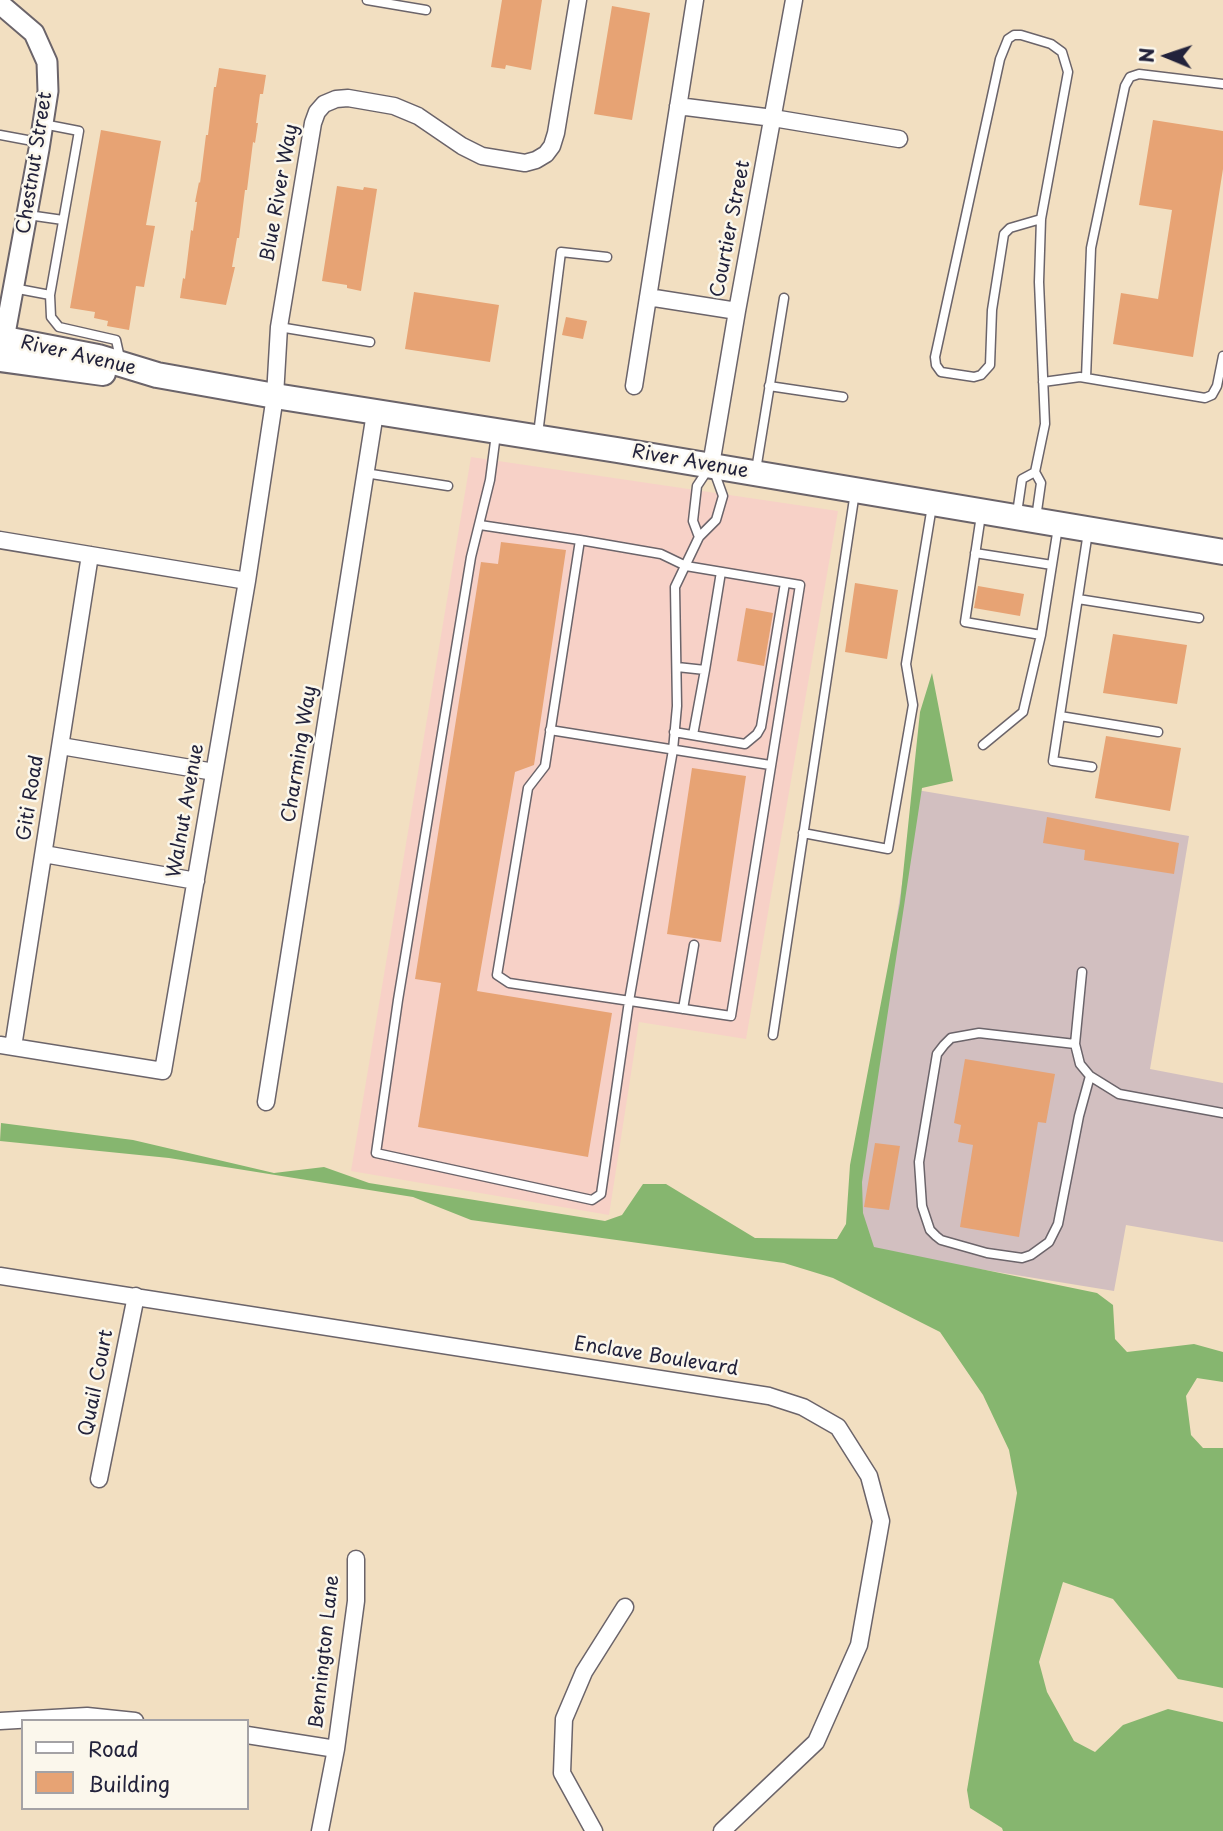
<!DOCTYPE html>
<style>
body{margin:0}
#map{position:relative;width:1223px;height:1831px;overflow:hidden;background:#f2dfc1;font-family:"Playpen Sans",sans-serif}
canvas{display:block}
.legend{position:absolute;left:21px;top:1719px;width:228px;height:91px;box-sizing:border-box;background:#fbf7ec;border:2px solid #a4a2a5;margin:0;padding:9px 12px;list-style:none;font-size:21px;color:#22223b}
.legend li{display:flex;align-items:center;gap:14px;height:35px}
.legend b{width:35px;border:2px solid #a4a2a5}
.north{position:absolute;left:1132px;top:21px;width:70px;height:70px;-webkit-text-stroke:5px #fbf7ec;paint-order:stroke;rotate:272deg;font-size:19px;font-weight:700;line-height:28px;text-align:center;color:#22223b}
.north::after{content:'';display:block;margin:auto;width:24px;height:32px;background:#22223b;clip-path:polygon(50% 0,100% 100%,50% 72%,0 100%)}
</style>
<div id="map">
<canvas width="1223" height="1831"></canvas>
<ul class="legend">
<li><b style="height:9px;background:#fff"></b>Road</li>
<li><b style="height:19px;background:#e7a374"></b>Building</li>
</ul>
<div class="north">N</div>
</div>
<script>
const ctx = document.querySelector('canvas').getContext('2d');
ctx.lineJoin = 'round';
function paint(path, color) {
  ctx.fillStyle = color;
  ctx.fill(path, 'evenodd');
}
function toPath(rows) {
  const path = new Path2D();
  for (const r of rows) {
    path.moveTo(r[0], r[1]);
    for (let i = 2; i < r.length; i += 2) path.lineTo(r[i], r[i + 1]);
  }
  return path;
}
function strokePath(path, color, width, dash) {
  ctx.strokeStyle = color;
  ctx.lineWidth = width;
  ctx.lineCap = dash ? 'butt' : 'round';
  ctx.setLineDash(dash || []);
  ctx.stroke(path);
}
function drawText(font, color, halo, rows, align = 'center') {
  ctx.font = font + ' "Playpen Sans",sans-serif';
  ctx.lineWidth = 5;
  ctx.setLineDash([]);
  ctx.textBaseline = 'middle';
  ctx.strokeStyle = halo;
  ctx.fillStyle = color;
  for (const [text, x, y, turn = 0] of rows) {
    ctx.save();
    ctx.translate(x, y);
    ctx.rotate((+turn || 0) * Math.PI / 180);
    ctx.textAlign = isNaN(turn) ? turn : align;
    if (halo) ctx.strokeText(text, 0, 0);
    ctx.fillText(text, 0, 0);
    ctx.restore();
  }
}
paint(toPath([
 [471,457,838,511,746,1039,639,1022,609,1215,351,1171]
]), '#f7d1c7');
paint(toPath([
 [917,790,1189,836,1150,1069,1223,1083,1223,1242,1126,1225,1114,1291,844,1247]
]), '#d2bfc0');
paint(toPath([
 [932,673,953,781,922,788,862,1182,863,1213,874,1247,1097,1293,1113,1305,1115,1339,1127,1352,1194,1344,1223,1352,1223,1382,1197,1378,1186,1396,1191,1435,1203,1448,1223,1448,1223,1688,1178,1679,1113,1599,1063,1582,1039,1662,1047,1692,1074,1741,1095,1752,1123,1725,1168,1709,1223,1722,1223,1831,1003,1831,1002,1828,970,1808,967,1790,1017,1493,1009,1450,983,1395,940,1332,833,1278,784,1263,471,1220,413,1197,169,1158,0,1141,1,1123,133,1140,274,1173,324,1167,369,1183,605,1221,622,1215,643,1184,666,1184,755,1238,837,1239,846,1224,850,1165,900,903,920,712]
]), '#86b66f');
paint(toPath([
 [502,0,542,0,531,70,506,65,505,69,491,67],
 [612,6,650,13,632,120,594,114],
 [219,68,266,75,263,94,260,94,256,123,258,123,255,143,253,142,247,190,245,190,239,238,237,238,232,267,235,267,226,305,180,298,183,278,185,279,191,230,193,231,197,202,195,202,199,182,200,183,206,135,208,135,214,87,216,87],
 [1153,120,1223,131,1223,169,1193,357,1113,344,1121,293,1158,299,1172,210,1139,205],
 [101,130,161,141,146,225,155,226,144,287,136,286,129,330,107,326,108,321,94,318,95,312,70,308],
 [337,186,363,190,364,187,377,189,361,291,347,288,347,285,322,281],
 [414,292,499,305,490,362,405,349],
 [566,317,587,321,583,339,562,335],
 [501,542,566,550,534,765,515,772,477,991,612,1013,588,1157,418,1127,441,983,415,979,481,562,498,564],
 [855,583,898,590,887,659,845,652],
 [978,586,1024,594,1020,616,974,608],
 [746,608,773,613,764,666,737,661],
 [1113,634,1187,645,1177,704,1103,693],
 [1106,736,1181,748,1170,811,1095,798],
 [692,768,746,776,721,942,667,934],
 [1047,817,1179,843,1174,874,1084,860,1085,850,1043,843],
 [965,1059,1055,1074,1046,1123,1038,1122,1019,1237,960,1227,973,1145,958,1142,961,1125,954,1123],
 [875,1143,900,1146,889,1210,864,1207]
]), '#e7a374');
const service = toPath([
 [367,0,426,10],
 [43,124,79,131,50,295,51,317,59,327,116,340,120,358],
 [0,135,38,142],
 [28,215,63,220],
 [13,288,50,295],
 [279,327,370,342],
 [1086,378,1091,248,1125,86,1130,77,1139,74,1223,84],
 [1043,382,1080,377,1205,398,1212,395,1217,386,1223,356],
 [769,386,843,397],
 [496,434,490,480,471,557,398,1000,376,1153,592,1200,601,1194,629,1001,673,750,677,706,675,587,699,537,716,520,723,496,714,471],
 [538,434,561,252,607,257],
 [756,470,784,298],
 [1035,472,1045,424,1039,282,1041,219,1068,72,1062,52,1051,44,1021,35,1014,35,1008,39,1000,59,935,357,936,365,941,372,974,377,981,375,990,365,992,310,1004,234,1010,228,1041,219],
 [365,473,448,486],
 [1017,513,1022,479,1035,472,1041,483,1036,518],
 [981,515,965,622,1041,635,1058,527],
 [480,525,580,540,661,554,686,566,800,585,731,1016,509,983,497,975,528,788,545,766,580,540],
 [1088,532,1053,761,1092,767],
 [699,537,693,521,697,486,709,468],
 [975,553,1052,565],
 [1078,599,1199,618],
 [677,667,705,670,721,572],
 [1060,716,1158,732],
 [550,730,770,765],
 [674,732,745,744,757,734,761,727,785,583],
 [693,735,705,670],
 [983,745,1023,712,1041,635],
 [803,833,888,849,913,705,906,664,932,506],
 [1082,972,1075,1044,1080,1064,1090,1076,1119,1094,1223,1113],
 [683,1009,694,945],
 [773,1035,855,492],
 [1075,1044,979,1033,951,1038,944,1045,937,1054,919,1162,922,1206,930,1230,936,1236,941,1240,987,1253,1022,1258,1031,1255,1049,1242,1058,1224,1079,1116,1090,1076]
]);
const minor = toPath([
 [678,106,773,118,899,139],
 [648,297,737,311],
 [634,386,695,0],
 [711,465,737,311,794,0],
 [0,540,247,581],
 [61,746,214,772],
 [44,854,196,881],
 [0,1045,163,1071,247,581,275,396,279,327,313,123,317,112,324,104,336,99,348,98,394,106,418,116,462,146,482,156,525,163,536,160,546,154,552,146,556,133,578,0],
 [13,1047,90,555],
 [266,1102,375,413],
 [0,1276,769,1396,803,1407,838,1427,869,1476,881,1521,859,1645,816,1742,722,1831],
 [99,1479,136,1296],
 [0,1721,87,1716,135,1721],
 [247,1735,336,1749],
 [320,1831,336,1749,356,1601,356,1559],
 [594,1831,562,1773,564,1719,584,1672,625,1607]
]);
const tertiary = toPath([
 [0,4,34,33,47,62,48,91,39,149,4,339]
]);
const trunk = toPath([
 [0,338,98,357,157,375,275,396,617,450,1223,552],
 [0,359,103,373]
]);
strokePath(service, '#6b646a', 11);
strokePath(minor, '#6b646a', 19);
strokePath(tertiary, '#6b646a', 23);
strokePath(trunk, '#6b646a', 28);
strokePath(service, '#fff', 8);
strokePath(minor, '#fff', 16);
strokePath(tertiary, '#fff', 19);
strokePath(trunk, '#fff', 24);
drawText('19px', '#22223b', '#fbf7ec', [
 ["Chestnut Street",35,163,-81],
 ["Blue River Way",280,193,-80],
 ["Courtier Street",731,229,-79],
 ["River Avenue",78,356,13],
 ["River Avenue",690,462,10],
 ["Charming Way",300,754,-81],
 ["Giti Road",31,798,-81],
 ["Walnut Avenue",186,811,-80],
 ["Enclave Boulevard",656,1357,9],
 ["Quail Court",97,1383,-79],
 ["Bennington Lane",325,1652,-84]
]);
</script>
